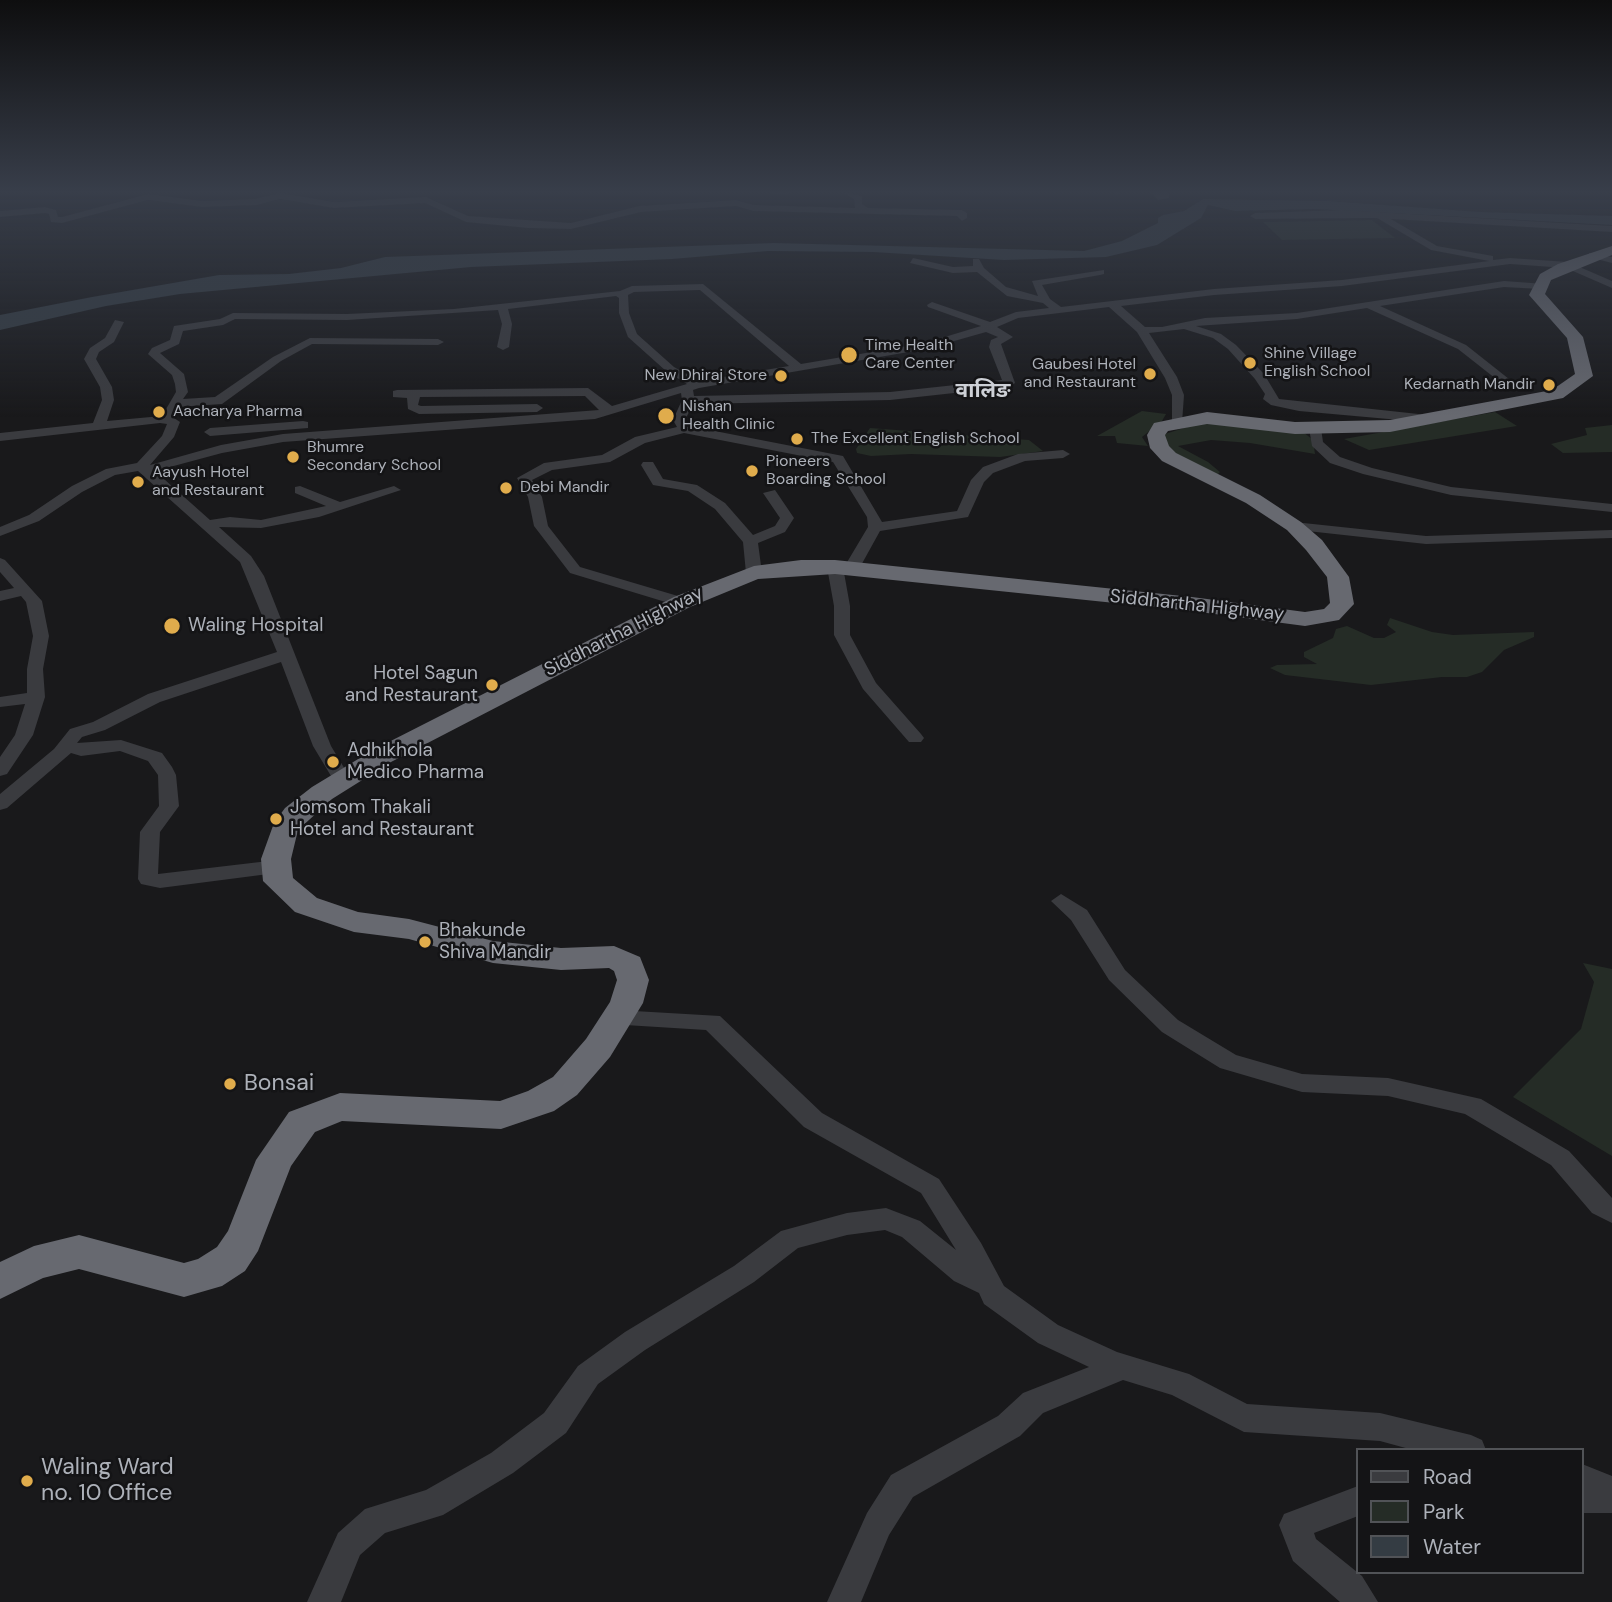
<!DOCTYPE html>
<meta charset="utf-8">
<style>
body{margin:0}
#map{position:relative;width:1612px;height:1602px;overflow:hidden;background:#19191b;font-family:"DM Sans",sans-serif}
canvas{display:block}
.legend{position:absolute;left:1356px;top:1448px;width:228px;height:126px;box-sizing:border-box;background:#141416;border:2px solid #515357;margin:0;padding:9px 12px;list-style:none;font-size:21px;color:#adb1b9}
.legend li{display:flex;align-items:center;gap:14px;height:35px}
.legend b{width:35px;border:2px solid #515357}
</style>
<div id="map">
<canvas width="1612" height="1602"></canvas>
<ul class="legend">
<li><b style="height:9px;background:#3a3b3f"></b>Road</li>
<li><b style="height:19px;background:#252c26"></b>Park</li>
<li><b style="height:19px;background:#343c43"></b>Water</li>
</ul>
</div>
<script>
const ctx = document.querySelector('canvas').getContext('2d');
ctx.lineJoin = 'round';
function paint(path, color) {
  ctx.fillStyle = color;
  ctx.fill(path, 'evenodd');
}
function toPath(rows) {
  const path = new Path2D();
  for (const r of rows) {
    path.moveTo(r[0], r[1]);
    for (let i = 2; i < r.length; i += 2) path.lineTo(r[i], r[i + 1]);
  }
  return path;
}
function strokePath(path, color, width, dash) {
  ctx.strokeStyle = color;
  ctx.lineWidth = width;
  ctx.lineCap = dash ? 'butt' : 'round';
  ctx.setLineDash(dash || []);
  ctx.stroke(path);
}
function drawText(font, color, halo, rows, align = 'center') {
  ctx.font = font + ' "DM Sans","Noto Sans Devanagari",sans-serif';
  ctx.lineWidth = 5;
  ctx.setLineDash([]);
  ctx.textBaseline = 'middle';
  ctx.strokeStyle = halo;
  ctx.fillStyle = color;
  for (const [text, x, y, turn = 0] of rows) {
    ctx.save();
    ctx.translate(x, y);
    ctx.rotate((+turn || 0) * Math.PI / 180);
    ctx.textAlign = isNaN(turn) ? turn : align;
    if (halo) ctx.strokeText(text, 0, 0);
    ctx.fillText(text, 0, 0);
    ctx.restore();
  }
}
paint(toPath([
 [1372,220,1395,238,1282,240,1263,222],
 [1142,411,1166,414,1162,421,1142,437,1148,446,1117,443,1115,436,1097,436],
 [1495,412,1517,426,1369,450,1344,439],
 [1222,422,1302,431,1313,440,1315,454,1250,443,1211,440,1178,446,1208,462,1220,472,1217,475,1164,450,1165,434,1193,425],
 [1612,425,1612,452,1563,453,1551,444,1587,435,1585,428],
 [870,428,1029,440,1043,451,1000,457,911,454,871,456,857,453,856,449],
 [1390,618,1432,632,1453,635,1534,632,1534,637,1504,650,1482,672,1467,677,1442,677,1371,685,1285,675,1270,668,1277,665,1317,664,1304,657,1304,652,1333,638,1336,629,1347,626,1374,638,1384,638,1396,632,1387,625],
 [1583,963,1612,969,1612,1156,1513,1097,1581,1029,1594,982]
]), '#252c26');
paint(toPath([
 [1203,199,1329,201,1481,212,1612,216,1612,225,1315,209,1235,211,1208,205,1201,218,1157,245,1106,257,1004,260,873,252,768,251,672,259,471,267,180,294,106,306,0,330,0,315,92,297,219,275,289,274,341,268,385,257,774,243,1084,251,1122,241,1158,223,1158,218,1163,215,1184,211]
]), '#343c43');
paint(toPath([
 [761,192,791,192,787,195,761,192],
 [842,192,862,196,862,204,868,208,962,210,967,213,967,218,962,221,957,216,753,211,736,206,641,212,571,229,528,228,466,222,425,203,334,208,280,199,257,205,202,207,148,200,62,223,51,222,49,214,45,213,0,217,0,211,45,207,56,210,58,217,62,217,148,194,202,201,255,199,280,193,334,202,426,197,468,216,571,223,639,206,736,200,754,205,855,208,854,199,842,192],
 [1111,192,1121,192,1117,195,1111,192],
 [1151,192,1169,192,1169,198,1158,200,1151,192],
 [1342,210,1612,226,1612,232,1391,219,1437,246,1493,256,1493,260,1510,258,1568,262,1612,281,1612,288,1566,268,1510,264,1342,286,1214,295,1121,306,1145,327,1162,327,1205,318,1297,313,1504,281,1545,284,1545,288,1541,289,1504,287,1380,306,1466,345,1509,379,1509,385,1505,386,1458,349,1367,308,1297,319,1196,326,1221,334,1236,345,1264,374,1279,399,1437,416,1437,422,1433,423,1299,411,1271,405,1263,399,1265,394,1255,379,1228,349,1213,338,1184,329,1149,333,1177,377,1184,395,1182,423,1172,426,1172,395,1165,378,1137,332,1109,307,1018,318,997,327,1013,337,1001,344,1015,383,1009,387,890,400,693,404,685,420,689,426,843,456,882,522,957,511,971,480,983,467,1018,454,1063,450,1070,454,1063,458,1025,461,993,473,984,482,968,517,880,531,859,569,851,574,843,569,868,527,867,517,833,462,684,433,645,443,610,462,552,470,532,480,542,497,548,526,580,567,688,599,690,602,682,607,570,573,534,526,528,497,517,478,544,463,602,455,635,437,677,427,673,420,682,400,681,393,595,419,283,442,222,453,155,471,210,520,230,517,261,520,326,506,295,493,295,487,300,486,340,502,394,486,401,490,319,517,261,528,219,527,251,556,264,576,331,746,352,781,343,787,334,781,313,746,281,662,160,702,105,730,82,737,77,743,121,740,162,753,172,767,176,775,179,806,160,832,158,874,277,860,287,867,284,872,160,888,141,884,138,879,140,832,159,806,158,775,148,761,120,751,81,756,71,753,7,808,0,810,0,794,54,749,70,729,93,722,148,694,277,652,240,562,138,471,115,475,82,492,39,521,0,536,0,527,29,515,72,486,106,469,137,463,162,436,167,424,160,423,0,441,0,433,93,423,102,400,100,387,84,359,90,348,105,338,115,320,124,322,114,342,99,352,96,359,112,387,114,400,107,421,162,416,176,392,175,384,172,375,148,354,152,348,170,340,174,326,220,319,233,313,347,314,454,309,620,291,632,286,703,284,801,364,925,343,981,326,928,307,927,305,932,302,990,322,1016,312,1049,308,1043,303,1007,296,977,272,953,273,910,263,913,258,953,267,973,266,973,259,979,259,984,268,1006,287,1038,296,1032,281,1104,270,1104,274,1100,275,1042,285,1050,299,1061,307,1214,289,1342,280,1489,261,1431,250,1377,218,1255,219,1250,216,1255,213,1342,210],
 [700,290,789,366,699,381,674,367,637,334,629,313,628,295,634,292,700,290],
 [616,296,619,298,619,313,628,337,666,371,687,384,612,406,588,388,397,390,393,391,393,397,407,398,408,409,419,414,537,412,543,408,537,404,421,406,418,405,420,397,585,396,599,410,283,434,221,445,150,465,174,437,180,422,174,418,177,407,222,404,281,361,312,344,438,345,444,342,438,339,310,338,273,357,215,397,183,399,188,392,184,374,160,353,179,344,183,331,223,325,235,319,347,320,498,310,502,324,497,347,503,350,509,347,512,324,508,309,616,296],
 [986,332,998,337,991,340,989,347,1002,380,890,392,694,396,693,390,699,388,926,349,986,332],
 [1589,253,1612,257,1612,263,1589,257,1589,253],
 [303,421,308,422,308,428,210,436,204,432,210,428,303,421],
 [1315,424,1321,428,1323,442,1340,457,1372,468,1451,487,1612,504,1612,512,1451,495,1363,474,1330,463,1312,446,1309,428,1315,424],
 [643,462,653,462,663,479,697,485,725,503,753,535,775,526,780,518,763,493,775,490,794,518,785,532,758,543,762,573,759,576,754,578,746,573,743,542,715,509,688,491,653,485,641,465,643,462],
 [1294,522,1426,536,1612,530,1612,538,1426,544,1289,529,1289,523,1294,522],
 [0,558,5,560,42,601,49,636,43,669,45,697,33,735,7,774,0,776,0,757,15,735,25,704,0,707,0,697,27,693,27,669,33,636,26,602,21,596,0,601,0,591,14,588,0,572,0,558],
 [835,562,843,567,850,606,850,635,876,683,921,734,924,738,921,742,909,742,863,689,834,635,834,606,827,567,835,562],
 [1061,894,1087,910,1125,970,1178,1020,1236,1055,1302,1074,1388,1078,1481,1099,1569,1151,1612,1198,1612,1223,1592,1213,1551,1165,1465,1114,1388,1096,1302,1092,1220,1068,1162,1032,1109,980,1071,920,1051,901,1061,894],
 [617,1010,720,1016,822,1113,939,1179,981,1243,1004,1286,1058,1325,1117,1352,1189,1374,1247,1404,1380,1413,1471,1435,1482,1440,1486,1450,1413,1450,1380,1441,1244,1432,1172,1395,1123,1380,1043,1413,1020,1436,913,1497,889,1535,861,1602,827,1602,867,1513,891,1475,998,1416,1023,1393,1089,1367,1038,1343,984,1304,979,1293,954,1281,902,1237,885,1230,847,1235,798,1248,754,1282,645,1350,598,1384,566,1433,513,1473,443,1515,385,1533,360,1555,341,1602,307,1602,338,1533,365,1509,426,1490,491,1453,544,1413,578,1366,625,1332,734,1266,781,1231,847,1213,886,1208,920,1221,956,1250,921,1193,804,1127,706,1030,609,1024,605,1018,609,1012,617,1010],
 [1582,1464,1612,1476,1612,1513,1582,1513,1582,1464],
 [1358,1486,1358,1516,1314,1533,1316,1539,1362,1576,1378,1602,1340,1602,1293,1561,1279,1525,1284,1514,1358,1486]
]), '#3a3b3f');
paint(toPath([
 [1612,246,1612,255,1551,280,1545,294,1583,337,1593,376,1563,398,1390,432,1295,434,1207,424,1168,431,1165,435,1169,446,1176,453,1260,495,1301,522,1322,540,1349,577,1354,604,1339,620,1305,626,1192,611,835,574,758,579,690,607,391,762,332,799,298,830,291,859,293,878,317,898,358,912,409,919,493,941,561,948,614,946,640,957,649,980,643,1003,610,1057,577,1095,554,1111,501,1129,342,1121,315,1132,291,1166,258,1251,245,1271,222,1286,184,1297,79,1269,43,1278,0,1299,0,1262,34,1246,79,1235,184,1263,198,1259,217,1247,228,1231,256,1160,289,1112,340,1093,500,1101,528,1091,553,1077,586,1039,610,1002,617,980,614,971,609,968,561,970,493,963,409,939,354,932,295,912,263,881,261,859,274,823,285,808,312,787,373,750,674,597,754,566,801,560,835,560,1192,597,1305,612,1324,609,1330,603,1327,577,1306,550,1287,530,1246,503,1162,461,1150,448,1147,435,1154,423,1207,412,1295,422,1390,420,1552,390,1575,374,1567,338,1529,295,1540,274,1558,264,1612,246]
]), '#676970');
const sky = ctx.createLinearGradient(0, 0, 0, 417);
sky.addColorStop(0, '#0e0e0f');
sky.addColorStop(0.46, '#383e4a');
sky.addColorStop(1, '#383e4a00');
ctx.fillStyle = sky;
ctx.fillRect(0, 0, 1612, 417);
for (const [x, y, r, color] of [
 [849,355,9,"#e0ac4c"],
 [1250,363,7,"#e0ac4c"],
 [1150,374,7,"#e0ac4c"],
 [781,376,7,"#e0ac4c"],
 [1549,385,7,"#e0ac4c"],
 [159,412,7,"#e0ac4c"],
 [666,416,9,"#e0ac4c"],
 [797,439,7,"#e0ac4c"],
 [293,457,7,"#e0ac4c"],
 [752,471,7,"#e0ac4c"],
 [138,482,7,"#e0ac4c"],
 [506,488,7,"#e0ac4c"],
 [172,626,9,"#e0ac4c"],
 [492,685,7,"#e0ac4c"],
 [333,762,7,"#e0ac4c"],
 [276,819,7,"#e0ac4c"],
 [425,942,7,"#e0ac4c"],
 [230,1084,7,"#e0ac4c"],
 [27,1481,7,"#e0ac4c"]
]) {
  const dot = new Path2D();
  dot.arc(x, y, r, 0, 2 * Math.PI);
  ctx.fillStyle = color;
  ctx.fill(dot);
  strokePath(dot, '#141416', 2.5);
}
drawText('16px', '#adb1b9', '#141416', [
 ["Time Health",865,346],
 ["Care Center",865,364],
 ["Shine Village",1264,354],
 ["English School",1264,372],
 ["Gaubesi Hotel",1136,365,"right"],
 ["and Restaurant",1136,383,"right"],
 ["New Dhiraj Store",767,376,"right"],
 ["Kedarnath Mandir",1535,385,"right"],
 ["Nishan",682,407],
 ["Health Clinic",682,425],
 ["Aacharya Pharma",173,412],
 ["The Excellent English School",811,439],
 ["Bhumre",307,448],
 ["Secondary School",307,466],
 ["Pioneers",766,462],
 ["Boarding School",766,480],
 ["Aayush Hotel",152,473],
 ["and Restaurant",152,491],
 ["Debi Mandir",520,488]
], 'left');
drawText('19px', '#adb1b9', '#141416', [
 ["Siddhartha Highway",1197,606,6],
 ["Siddhartha Highway",624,632,-27]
]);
drawText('19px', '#adb1b9', '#141416', [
 ["Waling Hospital",188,626],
 ["Hotel Sagun",478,674,"right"],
 ["and Restaurant",478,696,"right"],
 ["Adhikhola",347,751],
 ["Medico Pharma",347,773],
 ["Jomsom Thakali",290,808],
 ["Hotel and Restaurant",290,830],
 ["Bhakunde",439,931],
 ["Shiva Mandir",439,953]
], 'left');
drawText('bold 21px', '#cdd0d6', '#141416', [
 ["वालिङ",983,391]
]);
drawText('23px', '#adb1b9', '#141416', [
 ["Bonsai",244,1084],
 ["Waling Ward",41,1468],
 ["no. 10 Office",41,1494]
], 'left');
</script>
